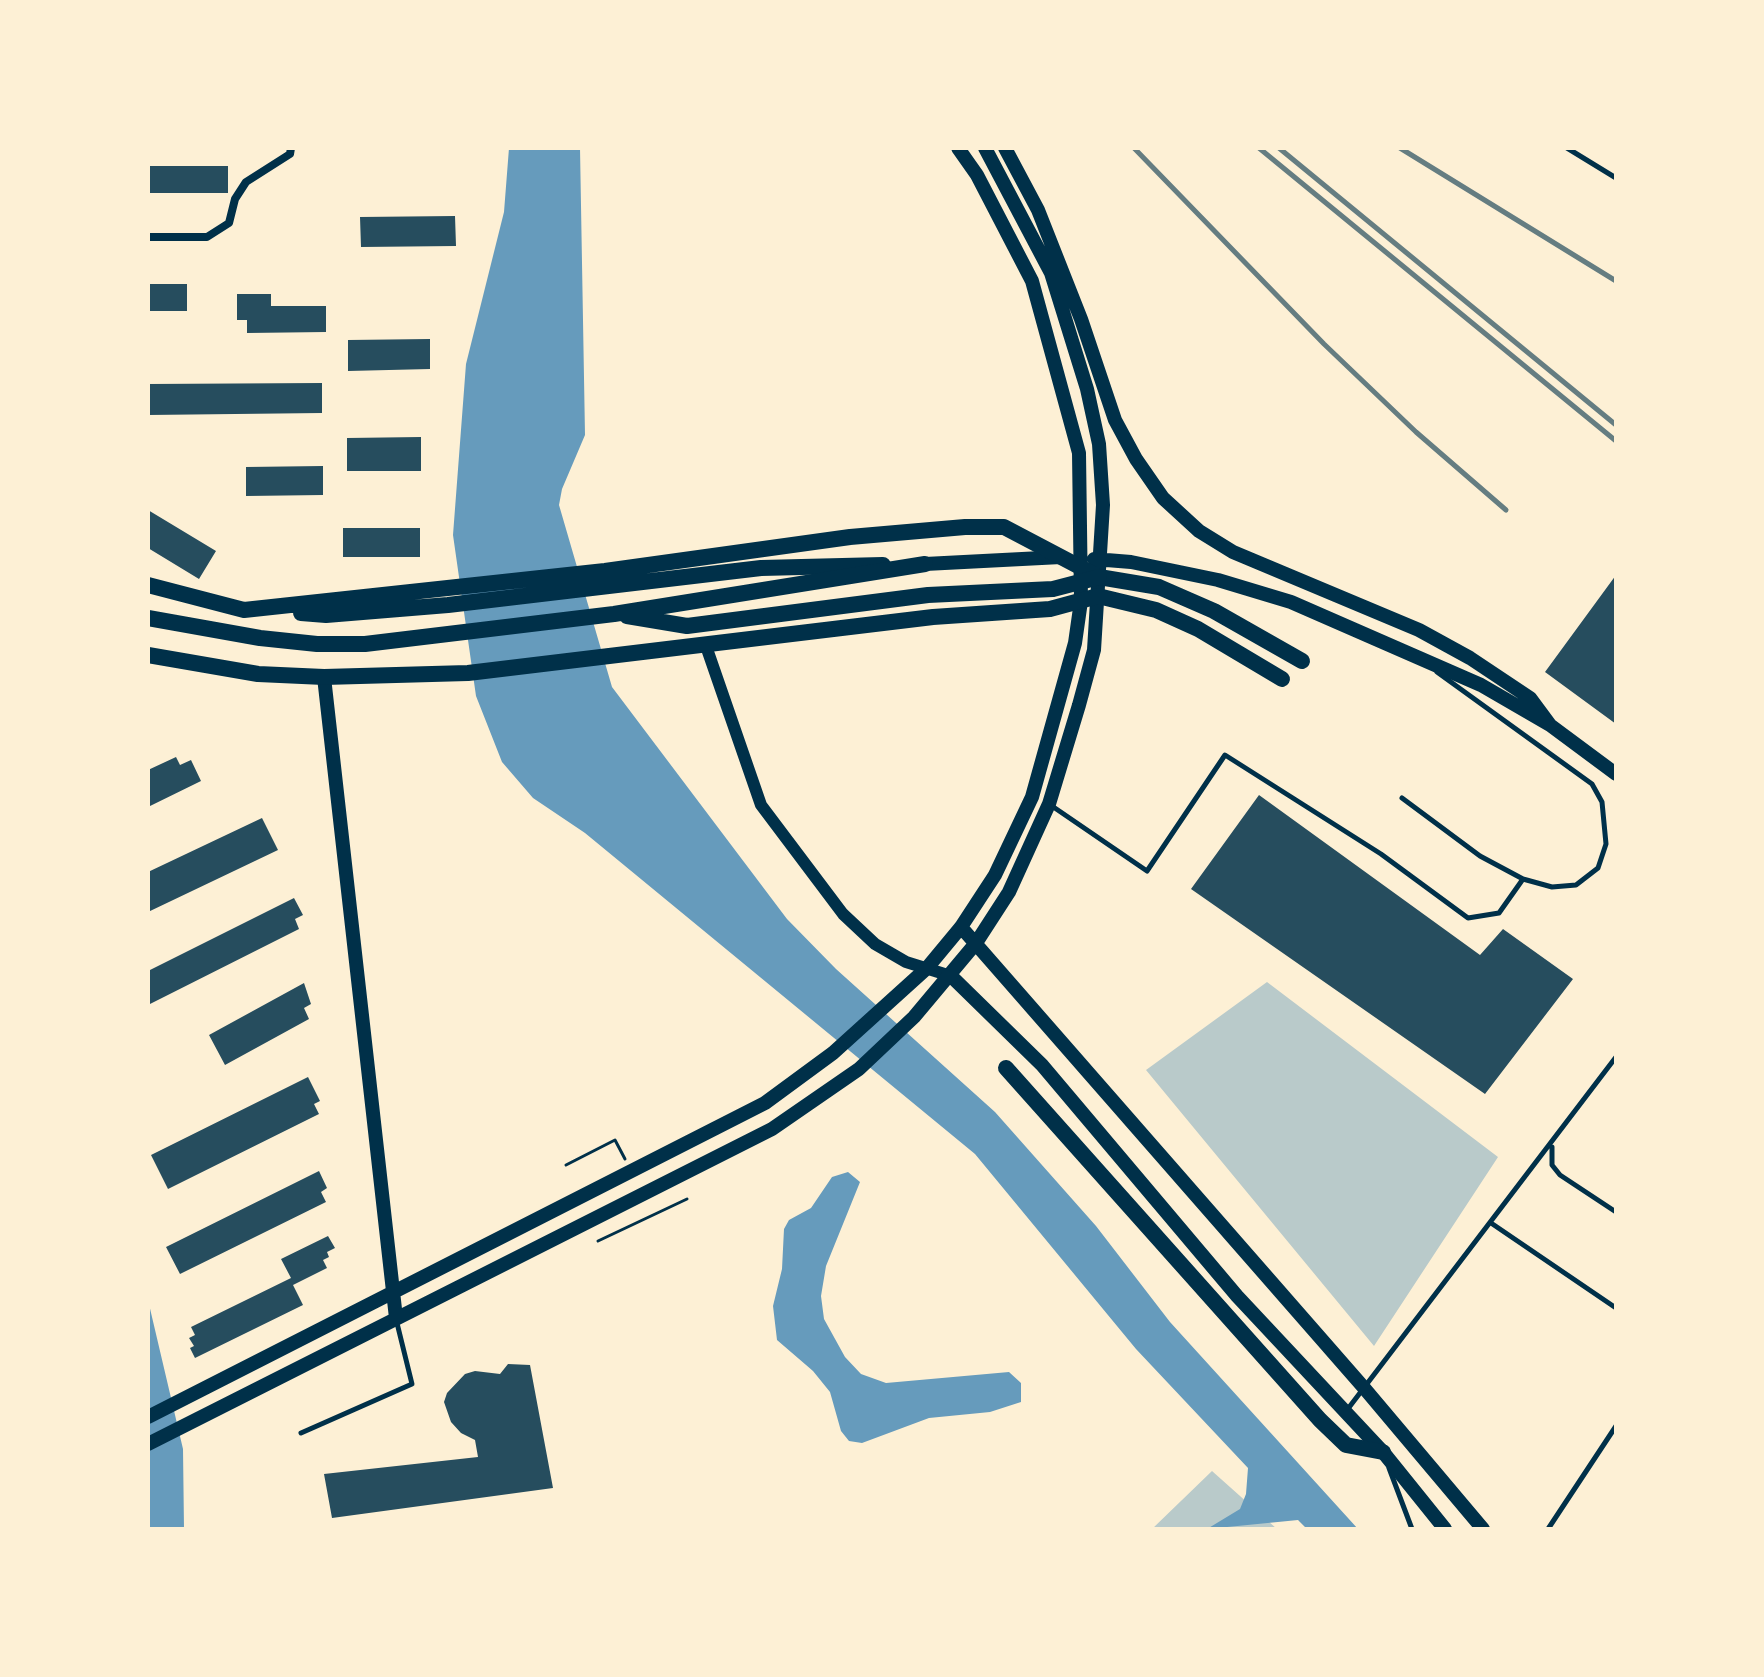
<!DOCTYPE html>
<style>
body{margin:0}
#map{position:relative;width:1764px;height:1677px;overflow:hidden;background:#fdf0d5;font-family:Roboto,sans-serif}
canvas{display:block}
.frame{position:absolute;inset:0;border:150px solid #fdf0d5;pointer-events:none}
</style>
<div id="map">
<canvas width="1764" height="1677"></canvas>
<div class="frame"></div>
</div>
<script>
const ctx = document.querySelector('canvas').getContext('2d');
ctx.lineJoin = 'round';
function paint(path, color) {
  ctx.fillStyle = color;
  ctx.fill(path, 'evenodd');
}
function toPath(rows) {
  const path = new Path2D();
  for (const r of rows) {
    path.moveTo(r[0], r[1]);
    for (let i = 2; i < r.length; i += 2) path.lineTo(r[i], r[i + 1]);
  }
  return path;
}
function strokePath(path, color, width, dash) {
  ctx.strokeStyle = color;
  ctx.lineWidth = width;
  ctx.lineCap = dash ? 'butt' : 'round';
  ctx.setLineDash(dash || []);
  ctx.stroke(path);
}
paint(toPath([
 [1267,982,1498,1157,1374,1346,1146,1070],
 [1212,1471,1277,1529,1152,1529]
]), '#b9caca');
paint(toPath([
 [509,148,580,148,585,435,562,489,559,505,612,687,787,919,836,969,995,1112,1096,1226,1170,1322,1358,1529,1307,1529,1298,1520,1207,1529,1240,1509,1246,1494,1248,1468,1136,1349,975,1154,585,833,533,798,502,762,476,696,453,535,466,364,504,212],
 [848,1172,860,1182,826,1266,821,1296,824,1319,845,1357,861,1374,886,1383,1009,1372,1021,1383,1021,1402,990,1412,929,1418,862,1443,849,1441,841,1431,830,1392,813,1371,777,1340,773,1306,782,1269,784,1229,789,1220,811,1208,832,1177],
 [148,1300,183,1449,184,1529,148,1529]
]), '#669bbc');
paint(toPath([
 [148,166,228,166,228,193,148,193],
 [455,216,456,246,361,247,360,217],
 [148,284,187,284,187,311,148,311],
 [237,294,271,294,271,306,326,306,326,332,247,333,247,320,237,320],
 [430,339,430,369,348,371,348,340],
 [322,383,322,413,148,415,148,384],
 [421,437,421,471,347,471,347,438],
 [323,466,323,495,246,496,246,467],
 [148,510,216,551,199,579,148,548],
 [343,528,420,528,420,557,343,557],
 [1616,575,1616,724,1545,672],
 [176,757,180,765,191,760,201,781,148,807,148,770],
 [1259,795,1480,955,1503,929,1573,979,1485,1094,1191,889],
 [262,818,278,850,148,912,148,872],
 [294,898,303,915,295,919,299,929,148,1005,148,971],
 [304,983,311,1004,304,1008,309,1019,225,1065,209,1035],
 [308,1077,320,1101,314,1104,319,1114,168,1189,151,1155],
 [319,1171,327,1188,321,1192,326,1202,180,1274,166,1247],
 [328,1236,335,1248,327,1252,329,1257,323,1260,327,1268,293,1285,303,1305,195,1358,190,1348,194,1346,189,1338,195,1335,191,1327,291,1278,281,1259],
 [508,1364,530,1365,553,1488,332,1518,324,1474,478,1457,475,1440,461,1433,451,1422,444,1402,447,1393,465,1374,475,1371,500,1374]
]), '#264d5e');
strokePath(toPath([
 [566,1165,615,1140,625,1159],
 [598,1241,687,1199]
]), '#003049', 3);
strokePath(toPath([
 [1567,148,1616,178],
 [1402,798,1480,856,1523,879,1552,887,1576,885,1598,868,1606,844,1602,802,1592,784,1437,672],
 [1049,804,1147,871,1225,755,1381,854,1468,918,1499,913,1523,879],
 [1552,1147,1552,1165,1560,1175,1616,1212],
 [1491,1223,1616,1308],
 [1347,1410,1616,1057],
 [301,1433,412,1384,396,1319],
 [1389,1468,1412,1529],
 [1548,1529,1616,1426]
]), '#003049', 5);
strokePath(toPath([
 [148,237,207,237,229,223,235,199,246,182,290,154,291,148]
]), '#003049', 8);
strokePath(toPath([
 [706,646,761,805,843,914,875,944,906,962,951,976]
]), '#003049', 12);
strokePath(toPath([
 [1005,148,1038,210,1081,319,1115,420,1136,459,1163,498,1199,531,1233,552,1419,630,1470,658,1530,698,1550,725],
 [1094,559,1131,562,1218,580,1291,602,1481,685,1550,725,1616,774],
 [925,564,1061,557],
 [324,677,396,1318],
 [961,927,1365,1389,1483,1529],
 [951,976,1042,1065,1237,1296,1383,1452,1445,1529],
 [148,1417,765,1103,833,1053,927,968,961,927,995,875,1032,797,1075,643,1081,601,1079,453,1032,281,977,175,958,148],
 [148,1444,772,1129,859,1069,914,1017,976,943,1009,892,1049,804,1079,705,1094,650,1103,505,1099,444,1087,389,1051,273,985,148]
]), '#003049', 14);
strokePath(toPath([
 [148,585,244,610,605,571,850,537,965,527,1004,527,1099,577,1159,587,1214,611,1302,661],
 [301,613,326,615,448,605,761,568,883,565],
 [148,655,258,674,324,677,468,673,933,617,1050,609,1098,596,1156,610,1198,629,1282,679]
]), '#003049', 16);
strokePath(toPath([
 [627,616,687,626,928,595,1053,589,1099,577],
 [148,618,260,638,317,644,365,644,614,614,925,564],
 [1006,1068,1320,1420,1346,1445,1383,1452]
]), '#003049', 16);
strokePath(toPath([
 [1134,148,1324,344,1416,432,1506,510],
 [1259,148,1616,441],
 [1279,148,1616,425],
 [1400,148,1616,281]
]), '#657d81', 5);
</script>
